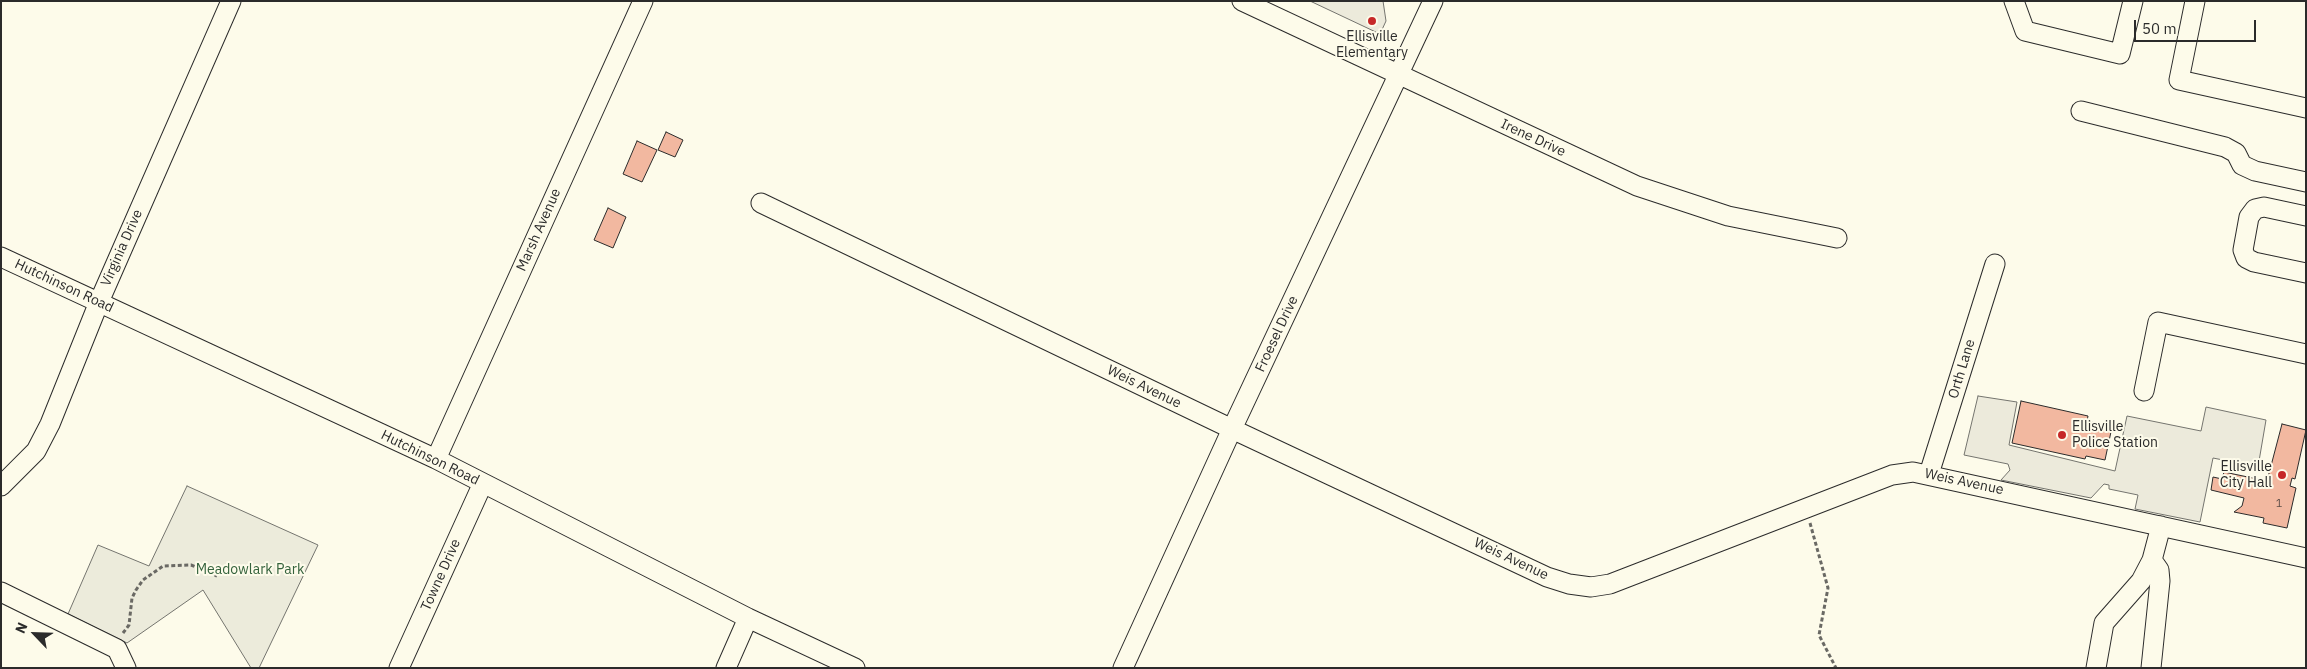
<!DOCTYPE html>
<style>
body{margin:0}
#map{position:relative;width:2307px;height:669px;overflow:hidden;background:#fdfbea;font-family:"IBM Plex Sans",sans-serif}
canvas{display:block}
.frame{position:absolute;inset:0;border:2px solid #2b2b2b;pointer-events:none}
.north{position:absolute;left:10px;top:609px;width:50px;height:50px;-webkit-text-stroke:4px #fdfbea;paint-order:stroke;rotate:294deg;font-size:14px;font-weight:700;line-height:20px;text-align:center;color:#2b2b2b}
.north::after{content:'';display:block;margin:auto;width:18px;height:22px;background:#2b2b2b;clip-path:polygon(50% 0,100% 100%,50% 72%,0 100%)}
.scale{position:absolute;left:2134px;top:20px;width:122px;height:22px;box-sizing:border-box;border:2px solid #2b2b2b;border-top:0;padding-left:6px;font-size:15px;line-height:18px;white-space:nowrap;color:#2b2b2b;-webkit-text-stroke:4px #fdfbea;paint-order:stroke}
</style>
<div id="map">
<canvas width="2307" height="669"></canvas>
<div class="frame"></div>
<div class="north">N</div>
<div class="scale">50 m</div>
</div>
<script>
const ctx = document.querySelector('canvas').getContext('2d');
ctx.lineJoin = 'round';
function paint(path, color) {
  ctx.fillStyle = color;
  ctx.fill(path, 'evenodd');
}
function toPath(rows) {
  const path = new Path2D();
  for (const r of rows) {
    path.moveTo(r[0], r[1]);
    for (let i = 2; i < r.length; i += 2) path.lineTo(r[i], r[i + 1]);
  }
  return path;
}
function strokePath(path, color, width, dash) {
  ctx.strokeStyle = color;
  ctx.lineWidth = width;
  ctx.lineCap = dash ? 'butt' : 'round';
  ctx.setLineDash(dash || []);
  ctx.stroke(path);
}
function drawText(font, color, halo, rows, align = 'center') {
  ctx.font = font + ' "IBM Plex Sans",sans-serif';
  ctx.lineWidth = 4;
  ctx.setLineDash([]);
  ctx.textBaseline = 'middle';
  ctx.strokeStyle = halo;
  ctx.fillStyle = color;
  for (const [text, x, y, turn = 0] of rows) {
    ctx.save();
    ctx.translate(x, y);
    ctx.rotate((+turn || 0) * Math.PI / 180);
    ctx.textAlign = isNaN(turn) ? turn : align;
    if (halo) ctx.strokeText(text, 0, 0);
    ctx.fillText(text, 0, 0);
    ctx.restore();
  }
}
const green = toPath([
 [187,486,318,545,259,668,251,668,203,590,127,643,68,614,98,545,149,566,187,486]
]);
paint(green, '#ecebdb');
strokePath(green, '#74746e', 1);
const parking = toPath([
 [1310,1,1383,1,1386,21,1380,34,1310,1],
 [1978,396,2017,402,2009,445,2115,471,2127,416,2201,431,2206,407,2266,420,2258,467,2213,458,2200,522,2135,509,2138,495,2109,489,2109,485,2104,484,2091,498,2001,480,2010,470,2008,464,1964,455,1978,396]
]);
paint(parking, '#eceadb');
strokePath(parking, '#74746e', 1);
const building = toPath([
 [666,132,683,140,675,157,658,150,666,132],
 [637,141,657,150,642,182,623,174,637,141],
 [608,208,626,217,613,248,594,240,608,208],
 [2021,401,2088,416,2087,421,2112,427,2105,460,2086,456,2085,459,2012,443,2021,401],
 [2282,424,2306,430,2295,479,2292,478,2290,486,2296,488,2287,528,2263,523,2264,518,2234,512,2242,506,2244,498,2211,490,2213,477,2222,479,2224,472,2267,481,2282,424]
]);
paint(building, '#f2b8a0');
strokePath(building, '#2b2b2b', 1);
const minor = toPath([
 [1242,1,1637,186,1728,216,1837,238],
 [2014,1,2025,31,2120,54,2133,1],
 [2195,1,2179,80,2306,108],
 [2081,111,2225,147,2236,153,2242,165,2255,171,2306,182],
 [761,203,1232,429,1547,577,1569,584,1591,587,1610,584,1892,475,1913,472,2306,558],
 [2306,216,2264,207,2255,209,2249,217,2243,250,2246,258,2254,262,2306,273],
 [1,257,436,459,748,618,855,668],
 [2144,391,2158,322,2306,354],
 [436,459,643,1],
 [1929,474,1995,264],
 [1,486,36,451,50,424,99,302,231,1],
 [1,592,117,649,126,668],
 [399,668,483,483],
 [726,668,748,618],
 [1123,668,1232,429,1433,1],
 [2096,668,2104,623,2141,581,2152,560,2161,526],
 [2151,668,2160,581,2159,570,2152,560]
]);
strokePath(minor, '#2b2b2b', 21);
strokePath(toPath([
 [1810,523,1828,588,1819,635,1836,668],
 [123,633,129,625,132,598,136,590,143,580,163,566,191,565,217,576]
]), '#6a6964', 3, [4, 2.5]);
strokePath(minor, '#fdfbea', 19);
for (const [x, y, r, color] of [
 [1372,21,5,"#c62828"],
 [2062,435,5,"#c62828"],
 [2282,475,5,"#c62828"]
]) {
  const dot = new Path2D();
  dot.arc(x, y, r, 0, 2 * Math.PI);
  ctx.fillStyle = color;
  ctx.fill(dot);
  strokePath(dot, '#fdfbea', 2);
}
drawText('11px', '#5d4e48', null, [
 ["1",2279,504]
]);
drawText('14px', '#2b2b2b', '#fdfbea', [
 ["Ellisville",1372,37],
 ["Elementary",1372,53],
 ["Ellisville",2072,427,"left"],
 ["Police Station",2072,443,"left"],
 ["Ellisville",2272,467,"right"],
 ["City Hall",2272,483,"right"]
]);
drawText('14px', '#2b2b2b', '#fdfbea', [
 ["Irene Drive",1533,138,25],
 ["Marsh Avenue",539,230,-66],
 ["Virginia Drive",122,248,-66],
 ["Hutchinson Road",64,286,25],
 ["Froesel Drive",1277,334,-65],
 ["Orth Lane",1962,369,-73],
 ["Weis Avenue",1144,387,26],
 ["Hutchinson Road",430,458,26],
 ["Weis Avenue",1964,482,12],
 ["Weis Avenue",1511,559,25],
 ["Towne Drive",441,575,-66]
]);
drawText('14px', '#34623c', '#fdfbea', [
 ["Meadowlark Park",250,570]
]);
</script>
